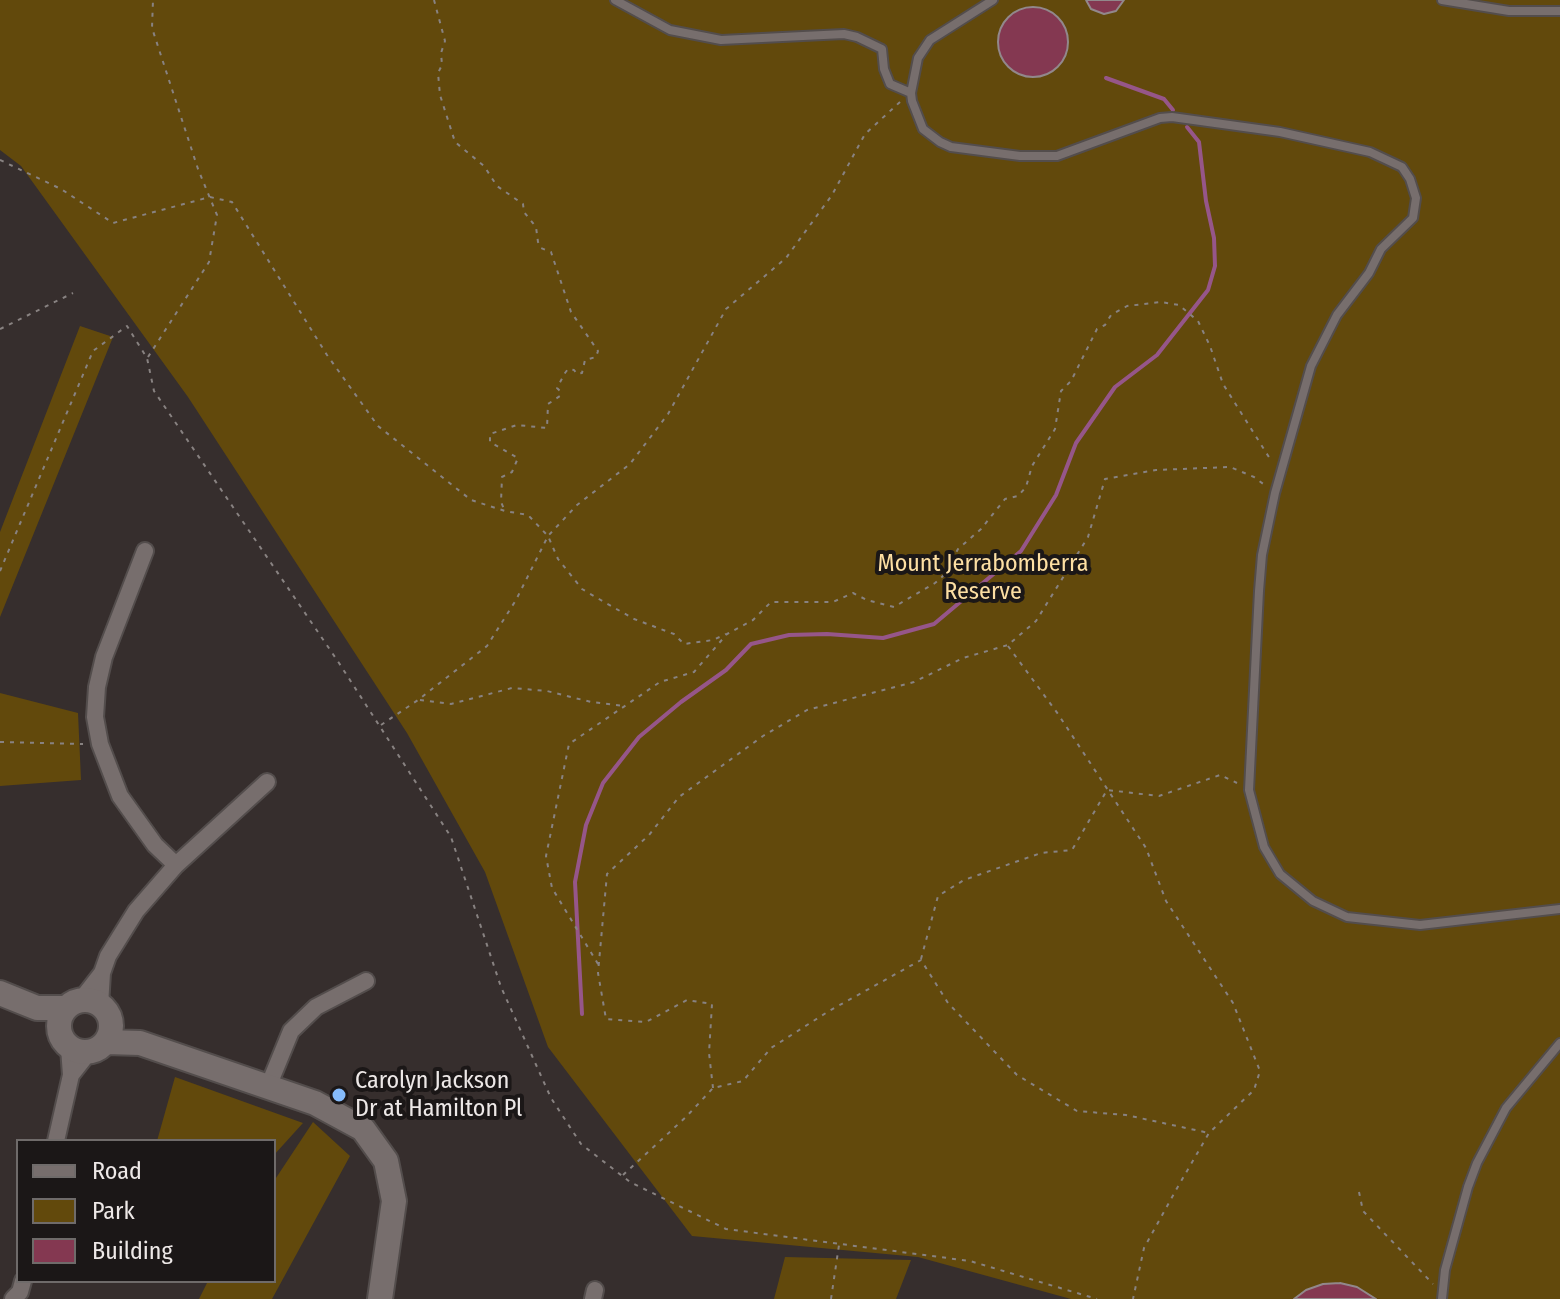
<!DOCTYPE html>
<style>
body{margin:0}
#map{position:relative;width:1560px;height:1299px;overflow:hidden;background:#362e2d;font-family:"Fira Sans Condensed",sans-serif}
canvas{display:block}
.legend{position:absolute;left:16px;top:1139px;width:260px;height:144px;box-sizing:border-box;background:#1b1717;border:2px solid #6f6b6a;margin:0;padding:10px 14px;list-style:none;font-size:24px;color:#ede8e7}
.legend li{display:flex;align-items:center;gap:16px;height:40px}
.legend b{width:40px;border:2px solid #6f6b6a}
</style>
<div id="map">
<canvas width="1560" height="1299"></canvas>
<ul class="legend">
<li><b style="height:10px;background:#776e6d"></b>Road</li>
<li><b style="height:22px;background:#62490c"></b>Park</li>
<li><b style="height:22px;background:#843851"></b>Building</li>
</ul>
</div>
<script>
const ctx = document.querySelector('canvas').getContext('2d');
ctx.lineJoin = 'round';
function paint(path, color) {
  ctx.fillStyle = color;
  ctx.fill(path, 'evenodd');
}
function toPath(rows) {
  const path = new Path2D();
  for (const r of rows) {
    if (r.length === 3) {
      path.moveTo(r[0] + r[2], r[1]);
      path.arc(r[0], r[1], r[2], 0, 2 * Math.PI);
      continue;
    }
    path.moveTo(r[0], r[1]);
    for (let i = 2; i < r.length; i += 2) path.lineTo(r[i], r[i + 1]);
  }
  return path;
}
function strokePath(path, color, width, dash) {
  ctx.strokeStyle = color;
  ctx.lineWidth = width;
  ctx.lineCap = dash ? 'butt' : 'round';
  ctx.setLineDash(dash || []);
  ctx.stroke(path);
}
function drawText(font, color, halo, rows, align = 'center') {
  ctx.font = font + ' "Fira Sans Condensed",sans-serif';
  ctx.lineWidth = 8;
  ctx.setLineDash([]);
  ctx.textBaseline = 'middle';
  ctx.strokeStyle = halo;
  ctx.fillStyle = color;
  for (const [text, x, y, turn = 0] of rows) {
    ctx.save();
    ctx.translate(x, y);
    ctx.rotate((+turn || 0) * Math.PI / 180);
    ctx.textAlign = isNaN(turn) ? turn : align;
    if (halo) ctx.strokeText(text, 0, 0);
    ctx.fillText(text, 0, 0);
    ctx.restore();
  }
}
paint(toPath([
 [0,0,1560,0,1560,1299,1071,1299,918,1257,692,1236,548,1047,485,872,407,733,188,397,21,166,0,150],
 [80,326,113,337,0,617,0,532],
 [0,693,78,713,81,780,0,786],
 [175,1077,303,1123,274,1155,274,1141,157,1141],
 [313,1122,350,1156,272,1299,199,1299,208,1281,274,1281,274,1181],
 [785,1257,911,1260,896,1299,774,1299]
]), '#62490c');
strokePath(toPath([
 [1106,78,1164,99,1173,110],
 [582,1014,575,882,586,825,603,783,639,737,681,702,726,670,751,644,789,635,827,634,883,638,934,624,1021,551,1056,495,1076,443,1115,387,1157,355,1208,290,1215,266,1214,238,1206,201,1199,142,1187,127]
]), '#965689', 4);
const building = toPath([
 [1086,0,1124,0,1116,11,1104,14,1091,9,1086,0],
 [1033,42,35],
 [1340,1283,1357,1287,1376,1299,1294,1299,1306,1290,1323,1284,1340,1283]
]);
paint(building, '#843851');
strokePath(building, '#92888b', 2);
const lane = toPath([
 [615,0,670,30,721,40,844,34,857,37,882,49,884,69,890,84,911,93],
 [993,0,930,40,918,58,911,93,912,101,923,129,940,142,951,147,1020,156,1057,156,1160,118,1172,117,1280,132,1370,152,1402,167,1410,179,1416,198,1413,218,1381,249,1369,273,1337,315,1311,366,1275,493,1262,555,1259,591,1249,790,1264,847,1280,874,1313,901,1347,917,1420,925,1560,909],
 [1442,0,1509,11,1560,11],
 [1442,1299,1445,1270,1468,1187,1477,1163,1506,1108,1560,1043]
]);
const street = toPath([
 [145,551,104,657,97,687,95,717,100,744,120,796,155,845,176,865],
 [81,1000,102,973],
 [100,1005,102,973,108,956,136,911,176,865,267,782],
 [71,1075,89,1052],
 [268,1087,291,1031,316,1007,366,981],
 [56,1141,71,1075,69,1048],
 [13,1299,20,1292,23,1281],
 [593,1299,595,1290]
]);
const secondary = toPath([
 [0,993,37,1008,66,1008],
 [85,1026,26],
 [106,1042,140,1043,315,1103,363,1129,386,1161,394,1201,380,1299]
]);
strokePath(lane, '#534d4c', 12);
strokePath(street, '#534d4c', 20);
strokePath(secondary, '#534d4c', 28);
strokePath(toPath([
 [434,0,445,41,441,53,442,65,438,73,440,95,455,142,484,166,497,186,523,204,524,212,536,227,538,242,541,248,551,252,571,312,598,351,596,357,585,360,582,373,577,374,574,370,568,369,565,373,557,388,560,391,560,396,548,404,547,428,517,425,490,434,490,442,518,458,512,472,502,477,501,502,504,509],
 [0,160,61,189,113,223,210,197,232,202,327,355,378,426,471,500,505,511,528,515,548,536,558,559,582,589,599,599,634,619,674,634,684,644,713,640,726,634],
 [0,329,73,293],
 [148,357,209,262,217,215,198,169,152,28,153,0],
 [0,571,93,351,127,326,147,358,154,391,339,663,451,837,501,987,551,1098,581,1144,630,1182,726,1229,970,1261,1097,1299],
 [1008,646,1058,714,1146,848,1166,901,1233,1003,1260,1071,1254,1090,1209,1133,1176,1190,1144,1248,1133,1299],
 [420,700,451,704,512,688,547,691,591,702,625,706],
 [381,725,418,700,487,646,516,600,548,536,577,505,630,464,668,414,726,309,786,258,832,195,865,134,901,101],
 [0,742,83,744],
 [921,959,938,896,964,880,1041,853,1072,850,1107,790,1159,796,1220,775,1237,783],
 [598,964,552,888,546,856,569,744,660,682,694,672,727,634,753,620,771,602,833,602,853,593,867,600,894,607,935,583,944,575,958,549,981,529,1005,499,1018,496,1026,487,1032,466,1055,429,1061,391,1071,381,1097,329,1105,325,1111,315,1127,306,1161,302,1179,305,1198,321,1210,346,1223,384,1272,462],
 [713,1088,709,1053,712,1004,687,1000,646,1022,606,1019,598,973,607,874,649,835,679,797,763,736,807,710,914,682,963,658,1008,645,1036,621,1088,537,1105,479,1156,470,1230,467,1254,477,1266,486],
 [623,1175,686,1117,713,1088,743,1081,771,1048,829,1011,921,960,948,1003,1017,1075,1077,1111,1126,1115,1209,1133],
 [1359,1192,1363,1211,1433,1284],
 [831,1299,839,1245]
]), '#888281', 2, [4, 6]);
strokePath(lane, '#776e6d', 8);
strokePath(street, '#776e6d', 16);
strokePath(secondary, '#776e6d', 24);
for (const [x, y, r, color] of [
 [339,1095,8,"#85bbfb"]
]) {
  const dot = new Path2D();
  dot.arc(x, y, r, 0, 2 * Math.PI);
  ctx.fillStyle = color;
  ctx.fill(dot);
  strokePath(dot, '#1b1717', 3);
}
drawText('24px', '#fddfa3', '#1b1717', [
 ["Mount Jerrabomberra",983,564],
 ["Reserve",983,592]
]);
drawText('24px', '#ede8e7', '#1b1717', [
 ["Carolyn Jackson",355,1081],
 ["Dr at Hamilton Pl",355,1109]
], 'left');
</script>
